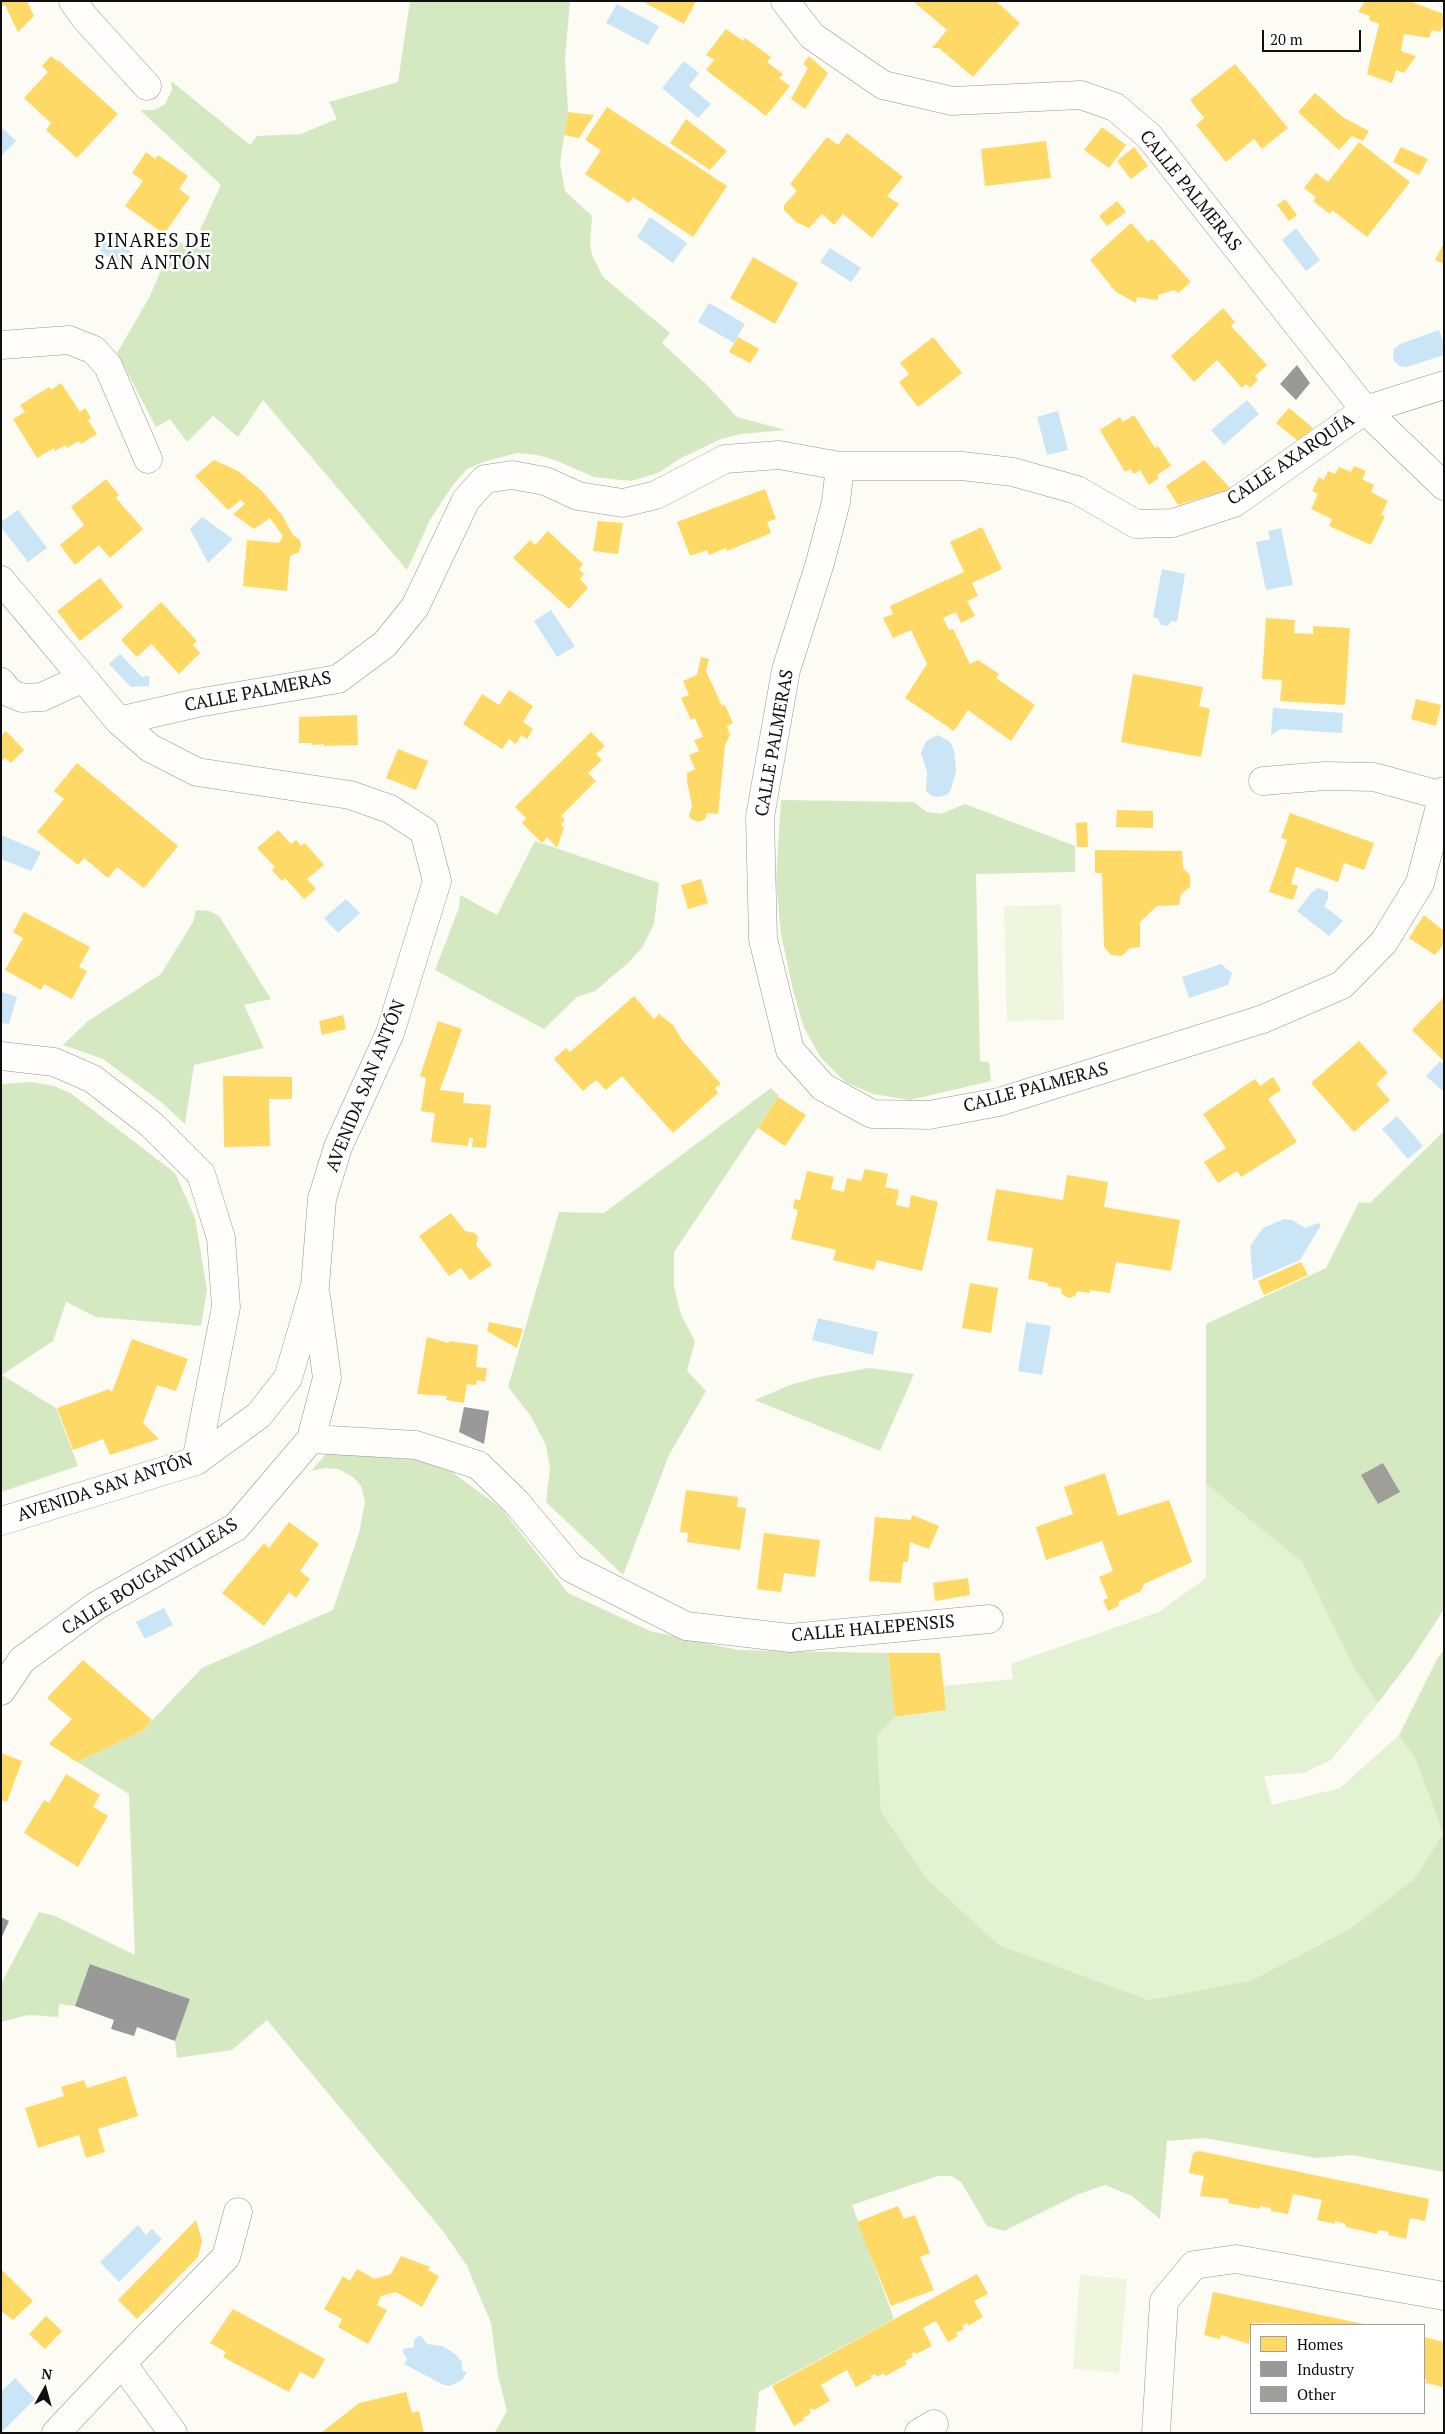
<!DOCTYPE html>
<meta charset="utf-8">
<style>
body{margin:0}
#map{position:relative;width:1445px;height:2434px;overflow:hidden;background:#fcfbf4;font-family:"PT Serif",serif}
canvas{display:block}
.frame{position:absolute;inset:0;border:2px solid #0f0f0f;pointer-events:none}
.legend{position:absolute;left:1250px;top:2324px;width:175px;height:90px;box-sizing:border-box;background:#fff;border:1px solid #9f9f9f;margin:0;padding:6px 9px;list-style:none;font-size:15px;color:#0f0f0f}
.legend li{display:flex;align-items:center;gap:10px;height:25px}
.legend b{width:25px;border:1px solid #9f9f9f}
.north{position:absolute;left:20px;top:2364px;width:50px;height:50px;-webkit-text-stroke:4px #fff;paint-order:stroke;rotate:7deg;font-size:14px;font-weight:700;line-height:20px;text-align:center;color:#0f0f0f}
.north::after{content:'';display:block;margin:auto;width:18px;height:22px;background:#0f0f0f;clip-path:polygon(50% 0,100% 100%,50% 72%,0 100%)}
.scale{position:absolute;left:1262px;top:30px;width:99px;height:22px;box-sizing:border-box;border:2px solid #0f0f0f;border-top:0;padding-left:6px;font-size:15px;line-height:18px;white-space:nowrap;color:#0f0f0f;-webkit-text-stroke:4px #fff;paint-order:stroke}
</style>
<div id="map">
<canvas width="1445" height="2434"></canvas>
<div class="frame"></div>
<ul class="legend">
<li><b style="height:14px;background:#ffd966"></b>Homes</li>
<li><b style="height:14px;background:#999"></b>Industry</li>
<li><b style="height:14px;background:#a09e99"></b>Other</li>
</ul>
<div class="north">N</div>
<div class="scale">20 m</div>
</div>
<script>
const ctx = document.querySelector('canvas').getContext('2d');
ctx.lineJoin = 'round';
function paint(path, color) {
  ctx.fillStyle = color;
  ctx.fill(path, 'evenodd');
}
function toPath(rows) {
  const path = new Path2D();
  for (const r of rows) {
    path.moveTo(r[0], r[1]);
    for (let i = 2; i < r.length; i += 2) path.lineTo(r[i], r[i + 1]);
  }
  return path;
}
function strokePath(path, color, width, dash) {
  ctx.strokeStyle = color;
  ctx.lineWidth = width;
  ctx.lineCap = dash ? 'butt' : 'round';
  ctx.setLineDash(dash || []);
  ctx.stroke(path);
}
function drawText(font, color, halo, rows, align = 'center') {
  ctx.font = font + ' "PT Serif",serif';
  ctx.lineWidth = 5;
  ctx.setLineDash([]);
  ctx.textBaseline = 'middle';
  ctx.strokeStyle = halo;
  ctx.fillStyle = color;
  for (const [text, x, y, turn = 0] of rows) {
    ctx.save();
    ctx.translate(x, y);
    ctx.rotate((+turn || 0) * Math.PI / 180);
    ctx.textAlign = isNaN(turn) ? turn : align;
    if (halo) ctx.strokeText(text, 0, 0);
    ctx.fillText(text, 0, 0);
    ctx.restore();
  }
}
paint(toPath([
 [1206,1484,1302,1562,1354,1668,1378,1703,1331,1760,1304,1773,1264,1776,1272,1805,1340,1788,1399,1735,1416,1760,1443,1834,1414,1879,1348,1930,1252,1980,1149,2000,999,1945,928,1880,881,1811,877,1735,895,1717,946,1710,943,1686,1013,1679,1011,1664,1159,1612,1206,1578]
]), '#e4f2d4');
paint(toPath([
 [410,1,570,1,565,59,568,112,560,163,565,191,592,216,590,243,592,255,603,277,670,333,662,343,708,386,737,417,786,430,741,434,721,439,681,458,658,473,631,481,594,477,555,460,537,455,517,453,483,462,467,469,453,485,430,520,407,570,263,400,238,437,213,416,187,442,170,419,156,427,117,353,150,296,175,237,190,251,221,185,140,110,154,110,165,104,172,90,171,81,250,145,257,136,301,134,337,119,329,102,398,82],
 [781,800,914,802,927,812,941,814,965,804,1075,846,1075,872,976,874,980,1061,989,1062,991,1081,910,1100,873,1094,845,1082,821,1058,804,1028,793,990,781,934,776,881],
 [535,841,659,883,654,924,642,948,628,963,595,991,577,997,544,1029,435,970,459,908,460,895,497,915],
 [196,910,209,911,219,916,271,999,244,1005,264,1048,194,1065,185,1124,161,1102,103,1059,63,1045,88,1021,161,974,193,922],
 [31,1082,54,1086,72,1094,175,1173,195,1218,207,1290,201,1326,96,1317,66,1302,53,1341,2,1375,56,1408,78,1466,1,1492,1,1084],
 [771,1088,779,1096,674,1252,674,1287,681,1315,695,1341,687,1371,706,1391,669,1455,623,1575,546,1502,550,1468,546,1445,530,1415,508,1387,559,1212,604,1213],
 [1444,1131,1444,1609,1413,1657,1378,1703,1354,1668,1302,1562,1206,1484,1206,1324,1326,1268,1359,1202,1370,1203],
 [869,1368,914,1374,880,1451,755,1400,790,1385,819,1377],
 [372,1451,410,1453,444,1466,501,1508,568,1593,650,1631,738,1650,888,1653,895,1717,877,1735,881,1811,928,1880,999,1945,1149,2000,1252,1980,1348,1930,1414,1879,1443,1834,1416,1760,1399,1735,1437,1659,1444,1650,1444,2172,1352,2155,1317,2158,1204,2138,1167,2141,1160,2219,1132,2196,1105,2185,1079,2194,1004,2231,987,2226,961,2182,951,2176,938,2176,852,2205,894,2319,759,2392,755,2433,485,2433,495,2432,507,2411,498,2376,491,2323,467,2266,443,2231,267,2020,232,2050,177,2058,175,2041,190,1999,91,1964,75,2006,59,2004,58,2017,28,2015,1,2022,1,1984,39,1912,55,1916,135,1955,129,1794,77,1762,142,1731,202,1668,333,1610,359,1533,365,1502,361,1486,353,1477,338,1469,325,1468,311,1471,326,1454]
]), '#d4e9c2');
paint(toPath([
 [1061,905,1064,1020,1007,1021,1004,906],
 [1080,2275,1127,2279,1119,2373,1073,2369]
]), '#eef6de');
paint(toPath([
 [617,4,659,26,648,45,606,23],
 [684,61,699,73,689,86,711,104,698,118,662,88],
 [1,127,16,141,1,156],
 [650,217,687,243,673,263,637,237],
 [1296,228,1320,260,1306,271,1282,240],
 [105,230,136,256,125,270,93,245,96,242,94,234,98,232,102,234],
 [830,248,861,268,851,282,820,262],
 [709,303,745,324,734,343,698,322],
 [1439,330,1444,344,1444,355,1407,367,1399,366,1393,359,1394,349,1400,344],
 [1247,400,1259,414,1224,445,1211,430],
 [1058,411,1068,450,1047,455,1037,417],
 [18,510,47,548,28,562,1,527,1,522],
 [202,517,233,539,208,563,190,529],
 [1281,528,1293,585,1266,590,1256,542,1270,539,1268,531],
 [1162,569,1185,574,1177,622,1171,621,1168,626,1161,625,1158,619,1153,617],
 [551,610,575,646,557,657,534,621],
 [120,654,142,677,149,676,149,686,131,687,109,664],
 [1273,708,1343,713,1342,733,1281,729,1271,735],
 [938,735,950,742,954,750,956,771,951,789,947,795,939,797,932,796,926,791,927,772,921,753,926,741],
 [1,835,41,852,31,871,1,859],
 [1318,888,1328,892,1328,899,1324,906,1343,921,1329,936,1297,911,1312,892],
 [346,899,360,913,338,933,324,918],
 [1221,964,1232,973,1228,985,1189,998,1182,977],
 [2,992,17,997,9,1024,1,1023],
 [1440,1061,1444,1065,1444,1092,1426,1076],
 [1397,1116,1423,1146,1408,1159,1382,1129],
 [1284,1219,1292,1220,1305,1228,1318,1223,1321,1225,1300,1260,1253,1280,1250,1246,1263,1228],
 [818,1318,878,1332,873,1355,812,1340],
 [1026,1322,1051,1326,1042,1375,1018,1371],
 [164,1608,173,1625,145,1639,136,1622],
 [138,2225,146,2235,152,2229,162,2239,119,2282,100,2262],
 [418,2336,421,2336,427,2344,442,2346,455,2354,462,2362,462,2371,467,2372,462,2380,450,2386,442,2384,404,2364,407,2359,403,2352,403,2349,414,2347,414,2340],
 [15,2378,35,2399,1,2433,1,2392]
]), '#cae5f6');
paint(toPath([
 [1,1,27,1,34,16,18,32,5,5,1,6],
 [642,1,696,1,684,24],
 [913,1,996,1,1020,23,973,77,939,48,932,48,947,30],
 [1365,1,1409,1,1444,14,1444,25,1440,32,1432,30,1429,38,1404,34,1401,51,1416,56,1404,73,1396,70,1392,83,1367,74,1379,24,1369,20,1370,16,1358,12],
 [726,29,743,41,745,38,771,57,767,62,783,74,779,78,790,86,766,116,706,70,714,60,706,55],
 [51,56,57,61,58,60,118,114,77,158,46,130,51,123,24,98,48,72,42,66],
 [809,56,828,73,805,109,791,99,808,68,803,64],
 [1235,64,1288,128,1262,149,1254,139,1226,162,1196,125,1204,118,1190,100],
 [1315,93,1344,118,1369,131,1363,141,1352,136,1339,150,1298,112],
 [607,107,727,186,693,237,633,197,629,203,585,174,601,150,585,140],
 [568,112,594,115,579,138,564,135],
 [686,119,727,151,710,170,670,143],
 [1102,127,1126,145,1109,168,1084,150],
 [847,133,903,177,887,196,899,204,872,238,843,214,834,225,822,214,809,228,796,222,784,210,784,205,797,191,790,184,827,137,838,145],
 [1046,141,1051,178,985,186,981,149],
 [1359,142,1410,182,1367,237,1332,210,1330,214,1313,201,1316,197,1304,188,1316,173,1328,182],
 [1134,147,1148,166,1131,179,1117,161],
 [1401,147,1428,159,1419,175,1393,162],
 [146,152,155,159,158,155,188,176,179,189,190,197,164,234,125,206,143,181,132,173],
 [1285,199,1297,215,1289,221,1277,205],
 [1117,201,1126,212,1107,226,1099,216],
 [1131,223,1148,242,1152,239,1191,282,1178,293,1174,290,1158,295,1158,300,1137,297,1136,303,1116,292,1090,260],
 [1444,243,1444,264,1435,260],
 [753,257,798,283,775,324,730,298],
 [1223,308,1235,322,1231,326,1267,365,1255,376,1258,380,1250,388,1246,384,1242,388,1217,360,1194,382,1171,356],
 [738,337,759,349,750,363,729,352],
 [933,337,962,373,918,407,899,382,909,374,900,363],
 [61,383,80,412,85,408,91,418,88,420,97,434,81,444,79,441,67,448,65,445,55,451,54,448,37,458,13,419,25,412,20,405,49,387,51,390],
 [1289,408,1313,428,1299,442,1276,423],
 [1134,415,1155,448,1158,446,1171,466,1157,475,1159,478,1149,485,1140,470,1134,474,1130,469,1125,472,1100,430,1120,417,1123,422],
 [214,460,238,471,262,491,282,515,293,535,300,540,301,546,299,552,290,556,287,591,243,586,247,540,279,543,283,536,270,518,254,529,233,514,245,504,241,500,228,510,195,476],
 [1204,460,1231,489,1178,505,1166,486],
 [1354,466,1366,471,1362,479,1374,485,1371,492,1388,501,1381,515,1385,516,1371,545,1329,526,1332,519,1311,509,1318,494,1312,491,1319,477,1324,480,1328,471,1335,474,1339,467,1351,472],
 [106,479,119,495,116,498,143,529,110,558,99,545,75,565,60,545,84,525,71,507],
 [765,489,776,519,767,522,771,533,727,551,726,548,709,555,707,550,690,556,677,522],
 [598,521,623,523,618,554,593,551],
 [982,527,1002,569,972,583,978,596,967,601,975,616,961,623,956,612,943,618,949,630,953,629,970,664,978,660,999,674,996,678,1035,705,1011,741,968,710,954,731,905,698,927,664,911,630,893,638,883,618,893,614,890,606,964,572,950,542],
 [548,531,583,564,579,569,584,574,580,579,588,588,569,609,513,558,530,540,535,545],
 [100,578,123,607,80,641,57,611],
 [161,602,197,641,193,645,200,653,179,674,151,644,137,657,121,640],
 [1266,618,1295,620,1294,633,1313,634,1313,626,1350,628,1345,705,1280,701,1282,680,1262,679],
 [701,657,709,659,706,671,722,706,725,705,733,723,727,726,730,735,725,745,718,814,707,813,705,819,699,822,691,819,689,815,692,806,687,781,687,773,695,769,689,755,699,751,694,740,703,737,695,718,691,720,681,698,689,695,683,681,697,675],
 [1133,674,1203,687,1199,706,1210,709,1201,757,1121,742],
 [509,690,533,706,523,722,533,729,527,739,521,735,516,744,509,739,502,749,463,724,482,694,499,705],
 [1416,699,1441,705,1436,726,1411,719],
 [357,715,358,745,324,746,324,744,312,745,312,743,299,743,299,717],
 [6,731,24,750,11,763,5,758,1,762,1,736],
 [591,732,605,746,596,754,602,760,588,773,596,781,561,816,565,820,561,824,564,828,557,848,547,837,542,843,522,823,526,818,515,807],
 [398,749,428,761,416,790,386,778],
 [77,763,178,846,144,888,117,867,108,878,84,858,78,865,37,832,64,799,54,791],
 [1117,810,1153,811,1153,828,1116,827],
 [1290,813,1374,843,1364,870,1344,863,1338,882,1296,867,1291,884,1298,886,1293,900,1269,892,1287,840,1281,838],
 [1087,822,1088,847,1077,847,1076,823],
 [278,830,291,844,296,840,301,846,305,843,324,865,307,879,316,889,304,899,285,878,282,881,272,870,275,867,257,848],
 [1095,850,1182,851,1183,868,1190,875,1190,887,1181,894,1179,905,1157,906,1140,922,1140,947,1130,948,1122,956,1111,955,1104,947,1102,873,1095,873],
 [701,879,708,903,688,909,681,885],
 [24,912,90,947,79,967,87,971,72,999,44,984,41,990,5,970,23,938,13,932],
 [1424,915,1444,931,1444,944,1435,955,1409,938],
 [634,996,654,1019,659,1014,673,1025,682,1040,721,1084,715,1088,718,1093,673,1133,622,1076,606,1090,596,1080,583,1091,554,1059,566,1048,570,1052],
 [1444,997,1444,1061,1412,1030],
 [343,1015,346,1029,322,1035,319,1021],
 [438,1021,462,1029,440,1090,464,1093,463,1103,491,1105,486,1148,472,1147,473,1138,469,1138,468,1146,431,1142,435,1113,421,1111,426,1078,420,1076],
 [1359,1041,1388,1073,1376,1084,1390,1100,1354,1132,1311,1083],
 [223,1076,292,1077,292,1099,269,1099,270,1146,224,1147],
 [1273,1077,1281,1090,1268,1099,1297,1142,1241,1177,1237,1171,1218,1183,1204,1162,1226,1148,1203,1114,1255,1079,1260,1086],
 [778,1097,806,1115,785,1146,758,1128],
 [865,1169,888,1174,885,1187,899,1190,896,1205,909,1208,911,1195,938,1202,922,1271,877,1260,874,1270,833,1260,836,1250,791,1239,798,1210,793,1208,795,1199,800,1200,807,1171,834,1177,831,1189,844,1192,847,1178,861,1181],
 [1067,1175,1108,1182,1104,1207,1180,1220,1171,1271,1116,1262,1110,1293,1090,1290,1090,1293,1077,1291,1075,1296,1069,1298,1062,1294,1061,1288,1048,1286,1048,1283,1028,1279,1033,1248,987,1240,996,1189,1063,1200],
 [451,1213,465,1231,475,1233,478,1237,476,1245,492,1265,470,1280,461,1268,449,1276,419,1236],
 [1301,1262,1308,1275,1264,1295,1258,1281],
 [970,1283,998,1288,991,1333,962,1328],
 [489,1322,523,1329,517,1348,487,1331],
 [427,1337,449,1343,449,1341,478,1345,476,1367,487,1368,485,1382,477,1380,476,1385,467,1384,464,1403,446,1400,447,1396,417,1394],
 [132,1339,188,1359,176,1391,157,1385,143,1423,159,1439,110,1455,103,1439,73,1450,57,1408,109,1389,112,1392],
 [1105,1473,1118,1516,1169,1500,1192,1562,1144,1584,1141,1591,1118,1602,1119,1606,1108,1611,1103,1600,1108,1598,1099,1577,1113,1571,1102,1541,1046,1560,1036,1527,1073,1514,1064,1487],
 [686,1490,738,1497,737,1507,746,1508,740,1550,687,1542,688,1533,680,1532],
 [912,1515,939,1526,929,1549,910,1542,908,1562,903,1562,901,1583,869,1581,875,1517,911,1520],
 [289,1522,319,1544,300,1571,310,1579,296,1598,289,1592,264,1626,222,1593,264,1543,269,1548],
 [764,1533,820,1540,815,1577,784,1573,781,1592,757,1589],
 [968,1578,970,1595,935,1601,933,1583],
 [888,1653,940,1653,946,1710,895,1717],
 [83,1660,152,1720,142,1731,77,1762,49,1744,72,1719,47,1698],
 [1,1753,22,1761,7,1802,1,1800],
 [66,1774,100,1795,93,1807,108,1816,78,1867,24,1833,44,1800,49,1803],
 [126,2076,138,2116,98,2129,105,2152,86,2158,79,2135,38,2148,25,2108,64,2096,61,2087,84,2080,87,2088],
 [1199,2151,1429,2199,1425,2221,1410,2218,1406,2239,1388,2235,1389,2232,1378,2230,1377,2234,1346,2227,1346,2224,1335,2221,1335,2224,1317,2220,1322,2200,1293,2194,1288,2214,1271,2211,1271,2208,1260,2206,1260,2209,1228,2203,1229,2199,1200,2196,1204,2176,1189,2173,1193,2153],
 [898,2206,904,2219,915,2215,930,2253,920,2257,934,2290,891,2306,857,2222],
 [196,2220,202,2241,198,2257,137,2319,118,2300],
 [401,2256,430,2267,428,2270,439,2276,422,2307,396,2292,381,2296,377,2305,387,2310,368,2344,338,2327,342,2319,324,2309,343,2276,350,2281,357,2269,375,2279,391,2274],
 [1,2269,33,2301,13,2320,1,2311],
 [977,2274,988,2294,974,2301,983,2317,968,2326,967,2323,962,2326,964,2329,956,2333,958,2336,948,2342,936,2321,923,2328,932,2346,916,2354,915,2352,911,2354,913,2357,905,2361,907,2364,886,2376,884,2373,877,2377,875,2374,870,2376,872,2378,856,2387,847,2370,821,2385,830,2401,814,2410,813,2408,809,2410,811,2413,803,2418,804,2420,794,2426,772,2386],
 [1213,2292,1363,2324,1363,2325,1254,2323,1251,2325,1249,2344,1221,2335,1220,2339,1204,2335],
 [233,2309,325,2359,314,2379,300,2372,289,2392,223,2357,226,2352,210,2343],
 [46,2316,62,2331,45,2349,29,2334],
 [1424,2337,1444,2342,1443,2387,1426,2383,1426,2379,1424,2379],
 [406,2392,412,2413,419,2411,424,2433,321,2433,359,2403]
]), '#ffd966');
paint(toPath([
 [1297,365,1310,383,1296,400,1280,384],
 [464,1407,489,1411,484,1444,459,1432],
 [1,1917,9,1921,1,1939],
 [90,1964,190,1999,175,2041,137,2027,134,2036,111,2029,114,2020,75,2006]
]), '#999');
paint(toPath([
 [1383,1463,1400,1492,1378,1504,1361,1475]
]), '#a09e99');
const minor = toPath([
 [73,1,85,18,147,86],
 [785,1,812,36,883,85,952,101,1081,95,1115,107,1149,136,1365,410,1444,486],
 [1,345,69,340,94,350,108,366,148,459],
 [840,466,962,466,1013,472,1077,490,1136,524,1173,523,1234,503,1365,410,1444,385],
 [1,580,119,721,150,748,197,772,350,795,390,809,424,831,437,881,390,1033,338,1147,322,1199,315,1286,288,1378,259,1415,196,1461,1,1521],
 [1,682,10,693,22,698,42,697,83,678],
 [119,721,197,703,338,679,385,644,415,607,466,500,485,479,512,475,545,481,578,496,623,503,656,495,725,459,779,455,840,466,836,502,820,563,786,670,760,817,763,939,790,1050,823,1087,872,1114,929,1115,999,1102,1263,1019,1342,985,1384,942,1420,883,1444,791],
 [1263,781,1325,776,1374,777,1443,796],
 [1,1056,54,1062,93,1079,152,1125,201,1174,221,1238,226,1307,196,1461],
 [311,1439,416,1445,478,1465,517,1503,571,1568,686,1626,790,1638,989,1619],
 [1,1691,22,1660,96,1606,236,1527,311,1439,327,1378,316,1296],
 [56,2433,122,2363],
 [173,2433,122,2363,226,2257,238,2212],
 [919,2433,934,2424],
 [1156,2433,1164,2301,1194,2265,1236,2259,1444,2296]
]);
strokePath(minor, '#969592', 29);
strokePath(minor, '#fffefd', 28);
drawText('18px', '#0f0f0f', '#fff', [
 ["CALLE PALMERAS",1190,191,51],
 ["CALLE AXARQUÍA",1291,460,-34],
 ["CALLE PALMERAS",258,692,-11],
 ["CALLE PALMERAS",775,743,-80],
 ["AVENIDA SAN ANTÓN",366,1086,-68],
 ["CALLE PALMERAS",1036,1088,-15],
 ["AVENIDA SAN ANTÓN",105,1488,-18],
 ["CALLE BOUGANVILLEAS",150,1577,-32],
 ["CALLE HALEPENSIS",873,1629,-5]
]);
ctx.letterSpacing = '1px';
drawText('19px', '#0f0f0f', '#fff', [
 ["PINARES DE",153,242],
 ["SAN ANTÓN",153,264]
]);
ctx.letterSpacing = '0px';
</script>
